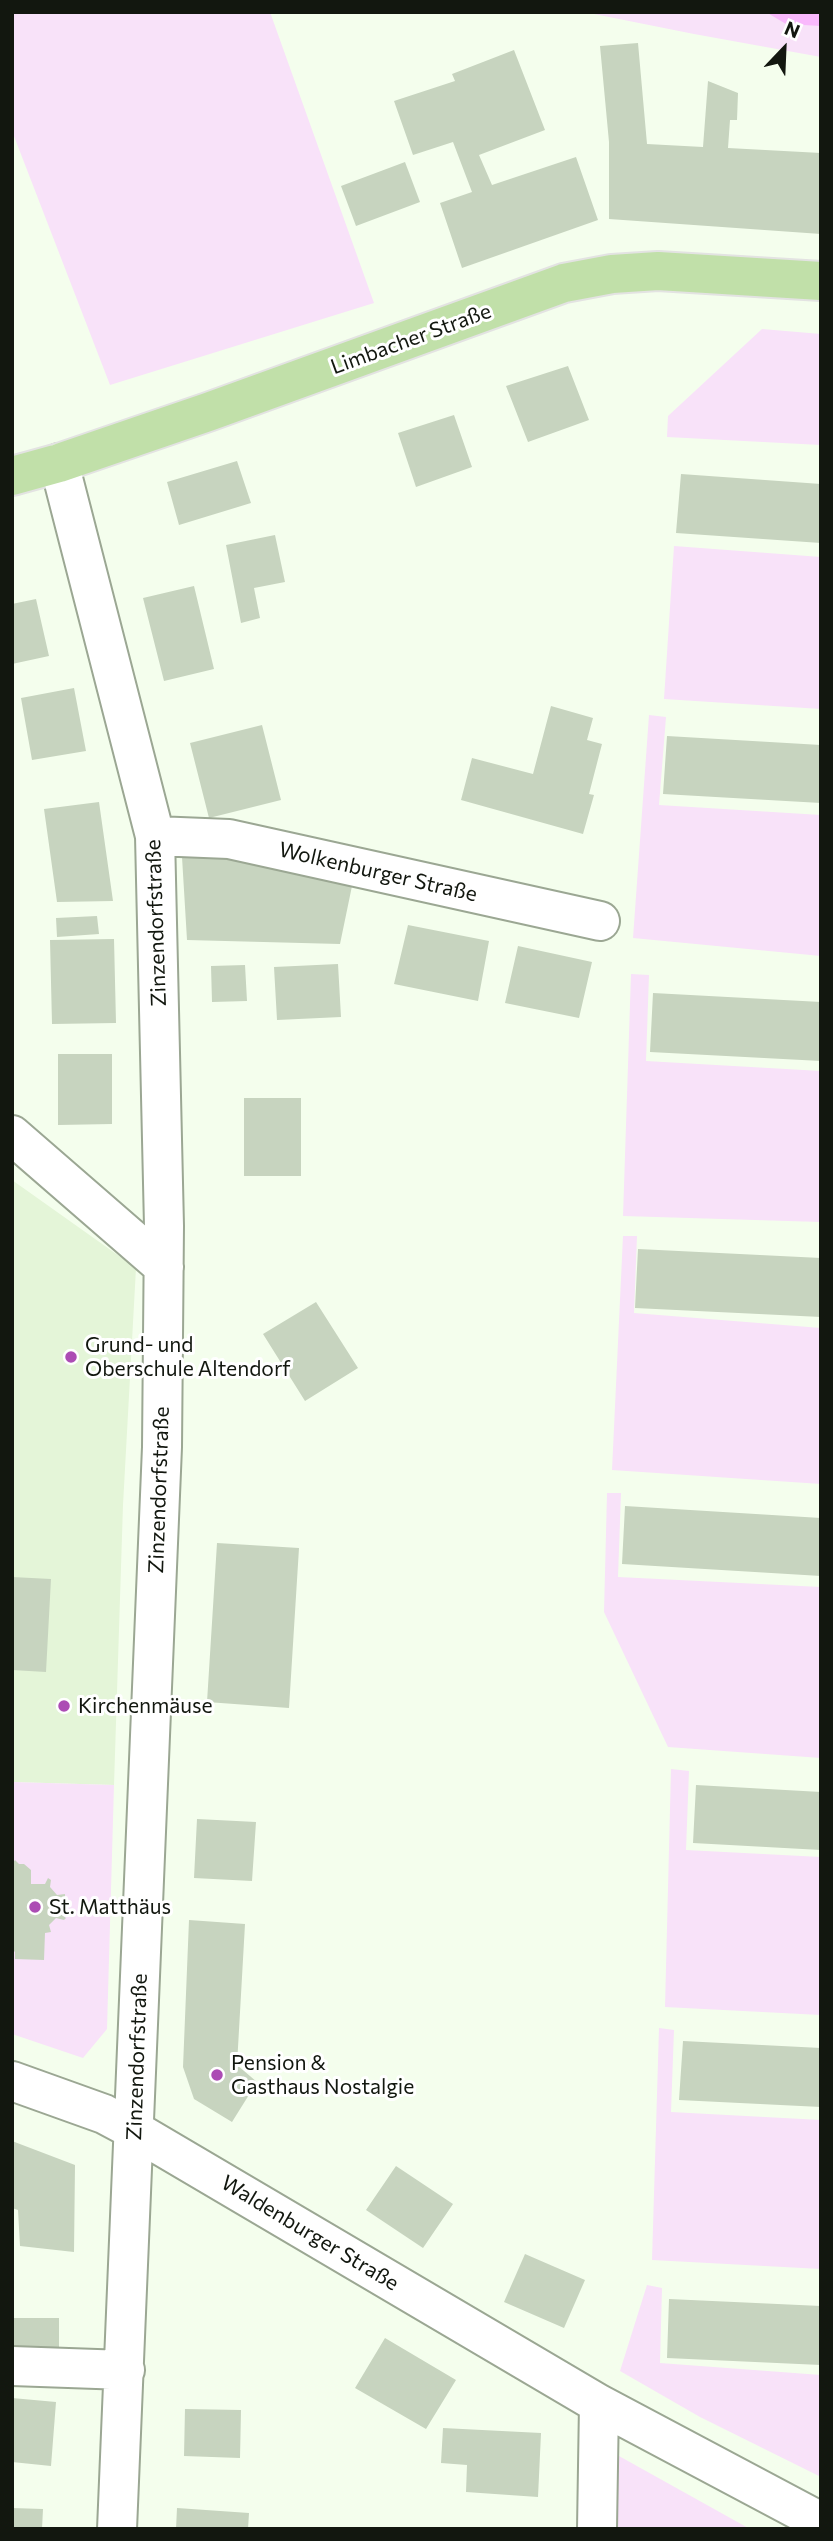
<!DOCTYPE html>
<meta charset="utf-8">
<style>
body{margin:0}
#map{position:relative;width:833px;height:2541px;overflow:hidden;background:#f4feed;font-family:Commissioner,sans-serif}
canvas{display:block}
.frame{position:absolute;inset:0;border:14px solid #12170f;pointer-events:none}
.north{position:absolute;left:749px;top:14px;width:70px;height:70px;-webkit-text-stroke:5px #fff;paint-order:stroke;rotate:23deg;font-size:19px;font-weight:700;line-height:28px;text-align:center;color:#12170f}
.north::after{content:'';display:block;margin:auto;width:24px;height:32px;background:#12170f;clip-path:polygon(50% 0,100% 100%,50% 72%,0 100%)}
</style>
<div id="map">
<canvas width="833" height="2541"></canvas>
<div class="frame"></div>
<div class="north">N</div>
</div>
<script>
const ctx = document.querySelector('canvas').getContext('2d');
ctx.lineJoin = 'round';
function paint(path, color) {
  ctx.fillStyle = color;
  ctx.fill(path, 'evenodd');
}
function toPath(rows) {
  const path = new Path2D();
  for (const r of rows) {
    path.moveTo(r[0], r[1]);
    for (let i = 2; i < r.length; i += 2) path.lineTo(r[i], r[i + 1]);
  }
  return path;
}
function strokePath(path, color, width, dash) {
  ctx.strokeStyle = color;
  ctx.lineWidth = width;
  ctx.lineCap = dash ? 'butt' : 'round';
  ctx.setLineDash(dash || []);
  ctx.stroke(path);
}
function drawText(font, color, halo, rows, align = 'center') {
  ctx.font = font + ' Commissioner,sans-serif';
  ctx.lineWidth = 6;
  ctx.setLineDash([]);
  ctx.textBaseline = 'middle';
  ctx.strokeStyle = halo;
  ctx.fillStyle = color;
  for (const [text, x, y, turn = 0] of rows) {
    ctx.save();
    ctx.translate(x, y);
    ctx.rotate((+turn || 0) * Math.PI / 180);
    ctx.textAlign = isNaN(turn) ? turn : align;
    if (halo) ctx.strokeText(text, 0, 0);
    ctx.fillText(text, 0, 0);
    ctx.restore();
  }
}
paint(toPath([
 [12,1180,136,1268,123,1505,114,1785,12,1782]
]), '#e4f5d8');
paint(toPath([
 [12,12,270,12,374,303,110,385,12,131],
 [584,12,821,12,821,57,694,34],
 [762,329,821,334,821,445,667,437,668,416],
 [674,546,821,557,821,709,664,699],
 [649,715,666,717,659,805,821,815,821,956,633,938],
 [631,974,649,975,646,1061,821,1071,821,1222,623,1216],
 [623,1236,637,1236,634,1313,821,1328,821,1484,612,1470],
 [607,1493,621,1493,618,1577,821,1587,821,1758,668,1747,604,1612],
 [671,1769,689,1771,686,1850,821,1857,821,2015,665,2007],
 [12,1782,114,1785,107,2029,83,2058,12,2034],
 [659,2028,674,2030,671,2112,821,2120,821,2269,652,2260],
 [647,2285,662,2288,660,2363,821,2375,821,2477,700,2417,620,2371],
 [610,2451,750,2529,605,2529]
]), '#f8e2f9');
paint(toPath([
 [766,12,821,12,821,26,786,24]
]), '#f9b9fc');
paint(toPath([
 [638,43,647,144,703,147,708,81,738,93,737,120,730,120,728,148,821,153,821,234,609,219,609,142,600,46],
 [514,50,545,130,479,155,492,185,576,157,598,220,462,268,440,203,472,192,453,142,413,155,394,101,455,81,452,74],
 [405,162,420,202,356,226,341,186],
 [568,366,589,420,528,442,506,386],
 [454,415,472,467,416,487,398,433],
 [237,461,251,503,179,525,167,482],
 [681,474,821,484,821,543,676,533],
 [275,535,285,582,254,588,260,618,241,623,226,545],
 [194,586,214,669,164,681,143,598],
 [36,599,49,656,12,664,12,604],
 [74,688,86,751,32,760,21,698],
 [551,706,593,718,587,740,602,744,589,794,594,795,583,834,461,800,472,758,533,774],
 [262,725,281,800,209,818,190,743],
 [667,736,821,745,821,803,663,794],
 [99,802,113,901,57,902,44,809],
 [214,854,352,886,340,944,187,940,182,857],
 [97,916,99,934,57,937,56,918],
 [408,925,489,941,478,1001,394,984],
 [114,939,116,1023,52,1024,50,940],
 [518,946,592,962,579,1018,505,1003],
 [338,964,341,1017,277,1020,274,967],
 [245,965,247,1001,212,1002,211,966],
 [653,993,821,1002,821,1061,650,1052],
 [58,1054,112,1054,112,1124,58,1125],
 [244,1098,301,1098,301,1176,244,1176],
 [638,1249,821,1258,821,1317,635,1308],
 [316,1302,358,1368,305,1401,263,1334],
 [625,1506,821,1518,821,1576,622,1564],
 [217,1543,299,1548,289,1708,207,1702],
 [12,1577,51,1579,46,1672,12,1670],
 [696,1785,821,1792,821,1850,693,1843],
 [197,1819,256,1822,252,1881,194,1878],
 [15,1860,19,1864,24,1864,31,1870,31,1884,45,1884,48,1878,51,1880,50,1887,57,1895,65,1894,65,1897,59,1901,58,1912,66,1918,64,1920,56,1918,49,1925,51,1932,45,1933,44,1960,15,1959,15,1952,12,1949,12,1864],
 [189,1920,245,1924,237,2065,257,2082,232,2122,194,2099,183,2067],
 [683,2041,821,2048,821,2107,679,2100],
 [12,2141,75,2165,74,2252,20,2246,18,2210,12,2208],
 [396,2166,453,2204,423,2248,366,2210],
 [525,2254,585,2280,564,2328,504,2302],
 [669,2299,821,2306,821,2365,667,2358],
 [12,2318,59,2318,59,2355,12,2355],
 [385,2338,456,2380,426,2429,355,2388],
 [12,2398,56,2402,51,2466,12,2462],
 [185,2409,241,2410,240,2458,184,2456],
 [443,2428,541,2433,538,2497,466,2492,467,2465,441,2463],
 [12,2508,43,2509,42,2529,12,2529],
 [177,2508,249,2513,248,2529,176,2529]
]), '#c7d4bf');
const minor = toPath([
 [59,463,155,836,164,1226,162,1447,117,2529],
 [155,836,229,839,600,921],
 [12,1135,164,1267],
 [12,2081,104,2114,134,2130,599,2404,821,2522],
 [12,2366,125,2370],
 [597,2529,599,2404]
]);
const major = toPath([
 [12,476,59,463,208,412,564,283,612,274,658,271,821,281]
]);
strokePath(minor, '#9ba793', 42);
strokePath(major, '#e3e3e2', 42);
strokePath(minor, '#fff', 38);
strokePath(major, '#c1e0a9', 38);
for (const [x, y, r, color] of [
 [71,1357,7,"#ac4cb4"],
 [64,1706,7,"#ac4cb4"],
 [35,1907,7,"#ac4cb4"],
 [217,2075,7,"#ac4cb4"]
]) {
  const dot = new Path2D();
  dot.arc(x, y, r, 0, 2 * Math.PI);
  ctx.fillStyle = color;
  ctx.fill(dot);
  strokePath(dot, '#fff', 2.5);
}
drawText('21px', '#12170f', '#fff', [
 ["Limbacher Straße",411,339,-20],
 ["Wolkenburger Straße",378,872,13],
 ["Zinzendorfstraße",156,923,-92],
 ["Zinzendorfstraße",159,1490,-88],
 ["Zinzendorfstraße",137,2057,-88],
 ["Waldenburger Straße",310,2233,31]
]);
drawText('21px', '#12170f', '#fff', [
 ["Grund- und",85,1345],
 ["Oberschule Altendorf",85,1369],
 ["Kirchenmäuse",78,1706],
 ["St. Matthäus",49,1907],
 ["Pension &",231,2063],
 ["Gasthaus Nostalgie",231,2087]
], 'left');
</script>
